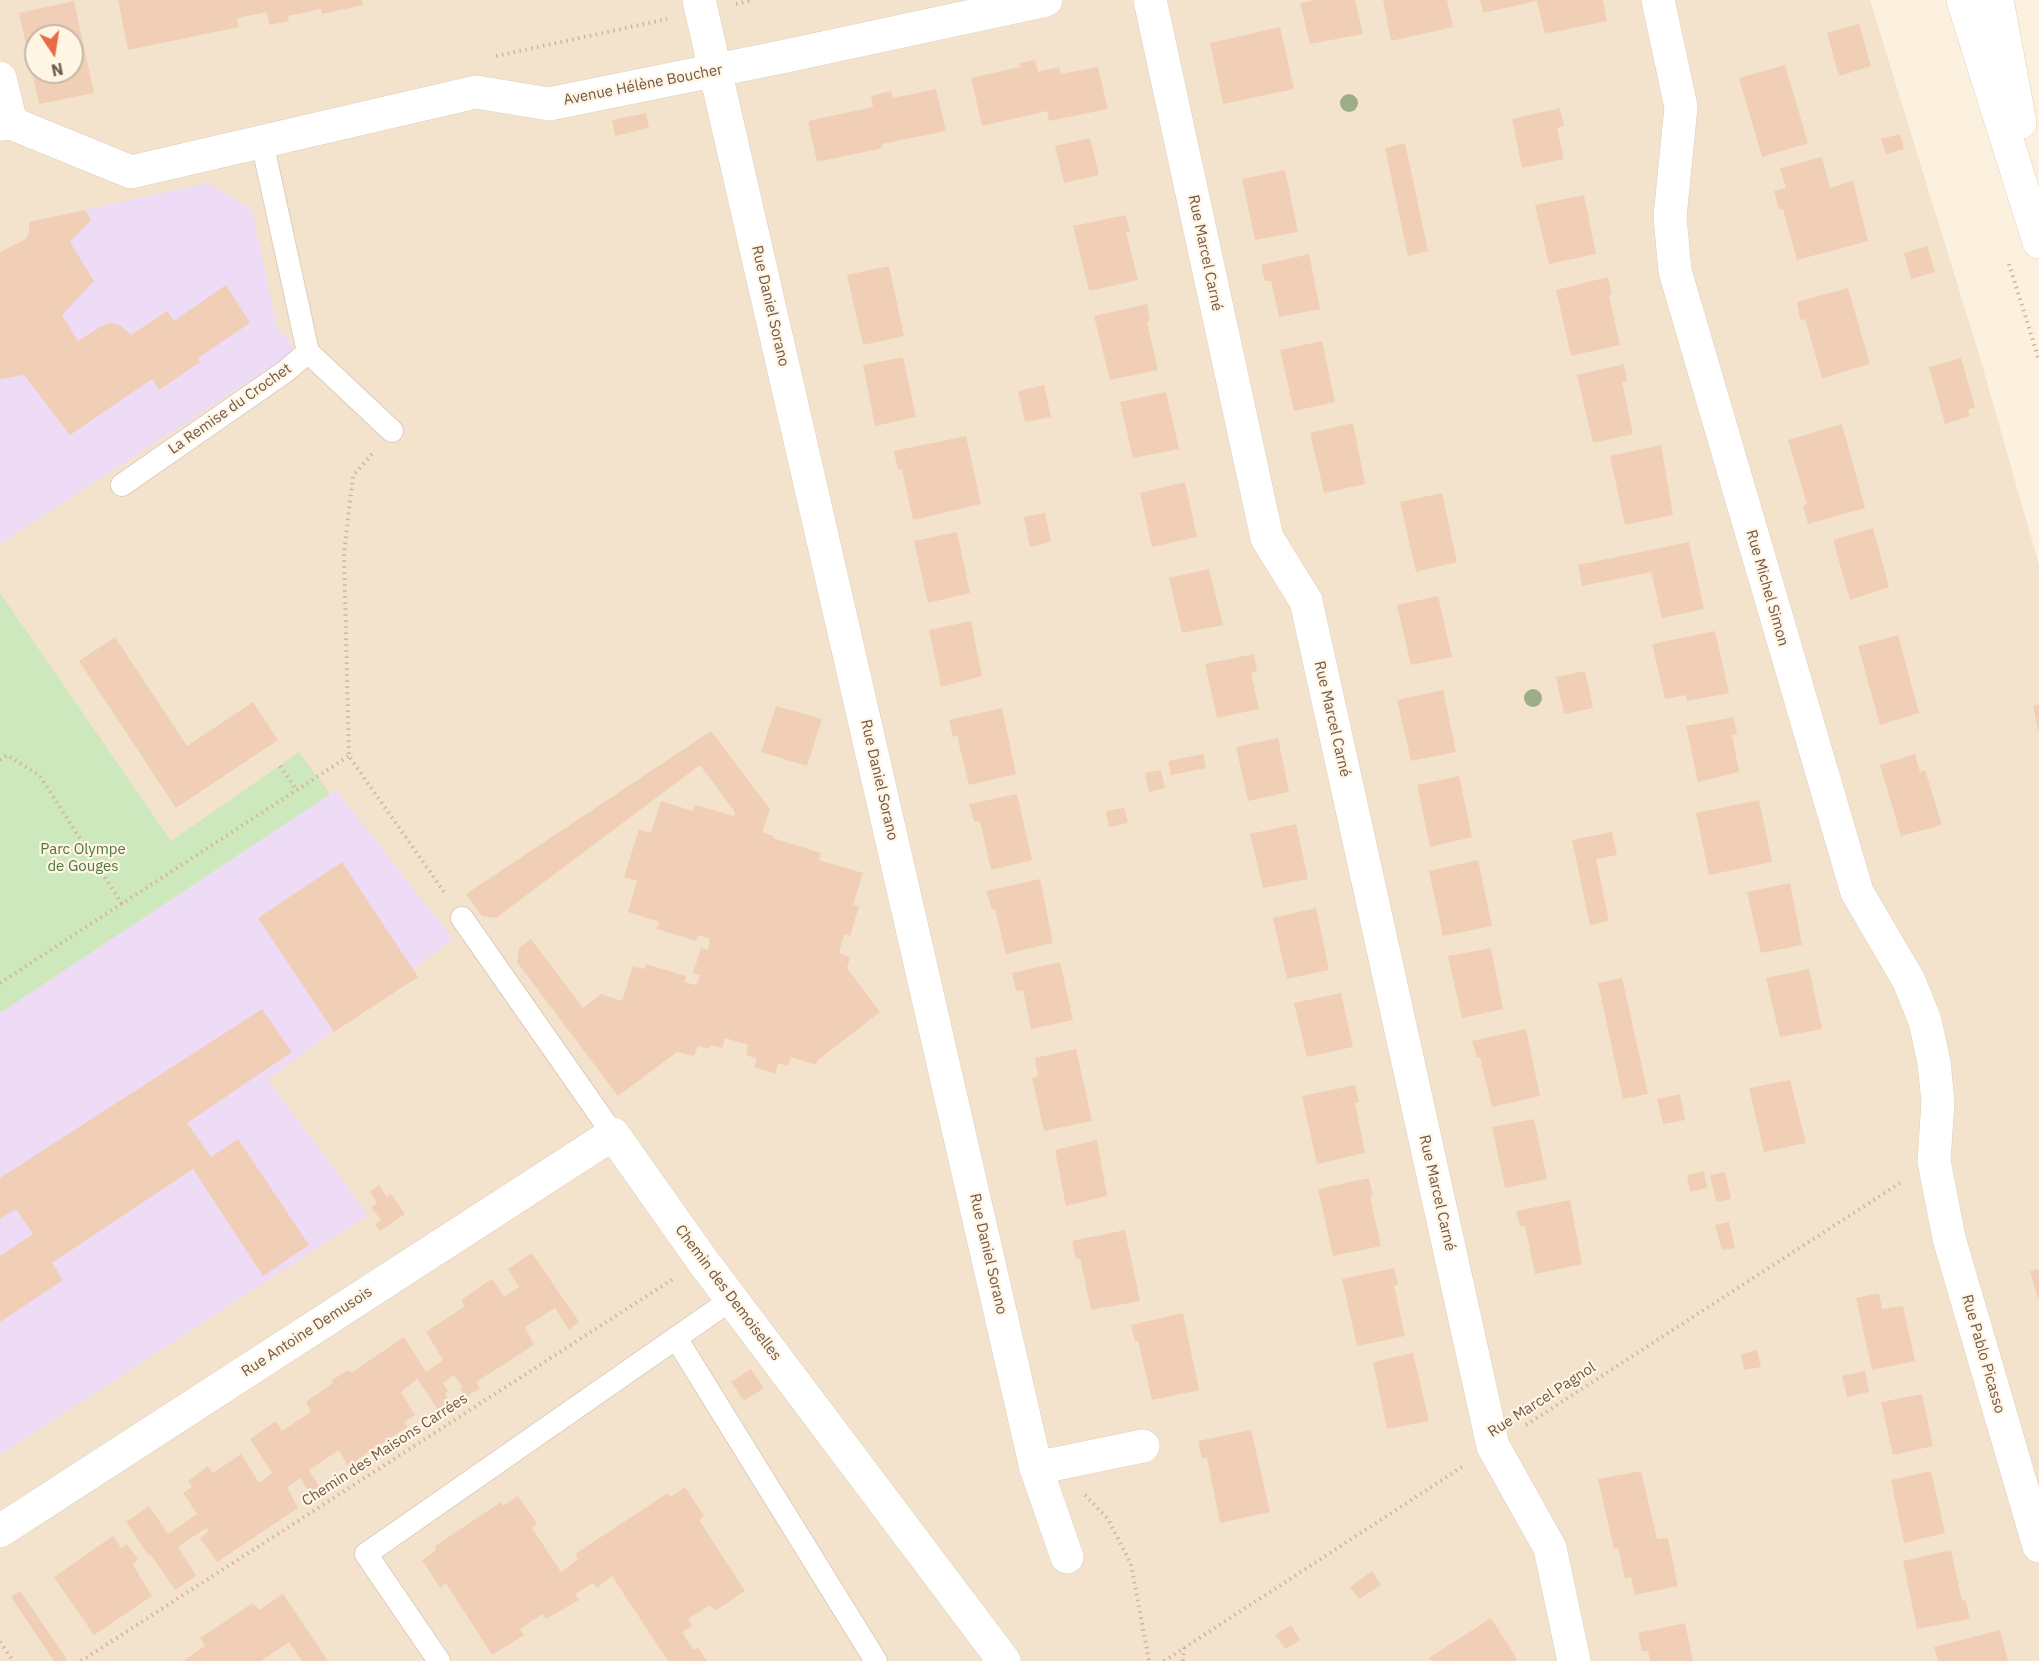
<!DOCTYPE html>
<meta charset="utf-8">
<style>
body{margin:0}
#map{position:relative;width:2039px;height:1661px;overflow:hidden;background:#fcf1de;font-family:"IBM Plex Sans",sans-serif}
canvas{display:block}
.north{position:absolute;left:24px;top:24px;width:60px;height:60px;box-sizing:border-box;background:#fff5e4;border:2px solid #c6b6a5;border-radius:50%;rotate:168deg;font-size:16px;font-weight:700;line-height:24px;text-align:center;color:#715747}
.north::after{content:'';display:block;margin:auto;width:21px;height:27px;background:#e66c43;clip-path:polygon(50% 0,100% 100%,50% 72%,0 100%)}
</style>
<div id="map">
<canvas width="2039" height="1661"></canvas>
<div class="north">N</div>
</div>
<script>
const ctx = document.querySelector('canvas').getContext('2d');
ctx.lineJoin = 'round';
function paint(path, color) {
  ctx.fillStyle = color;
  ctx.fill(path, 'evenodd');
}
function toPath(rows) {
  const path = new Path2D();
  for (const r of rows) {
    path.moveTo(r[0], r[1]);
    for (let i = 2; i < r.length; i += 2) path.lineTo(r[i], r[i + 1]);
  }
  return path;
}
function strokePath(path, color, width, dash) {
  ctx.strokeStyle = color;
  ctx.lineWidth = width;
  ctx.lineCap = dash ? 'butt' : 'round';
  ctx.setLineDash(dash || []);
  ctx.stroke(path);
}
function drawText(font, color, halo, rows, align = 'center') {
  ctx.font = font + ' "IBM Plex Sans",sans-serif';
  ctx.lineWidth = 4.5;
  ctx.setLineDash([]);
  ctx.textBaseline = 'middle';
  ctx.strokeStyle = halo;
  ctx.fillStyle = color;
  for (const [text, x, y, turn = 0] of rows) {
    ctx.save();
    ctx.translate(x, y);
    ctx.rotate((+turn || 0) * Math.PI / 180);
    ctx.textAlign = isNaN(turn) ? turn : align;
    if (halo) ctx.strokeText(text, 0, 0);
    ctx.fillText(text, 0, 0);
    ctx.restore();
  }
}
paint(toPath([
 [0,0,1870,0,1981,361,2039,565,2039,1661,0,1661],
 [36,36,72,36,72,72,36,72]
]), '#f3e3cd');
paint(toPath([
 [208,183,252,209,277,327,297,350,0,544,0,252,26,239,29,233,29,222],
 [336,790,453,939,268,1080,368,1215,0,1455,0,1013]
]), '#eedcf7');
paint(toPath([
 [0,593,171,841,299,752,330,794,0,1013]
]), '#cee8be');
paint(toPath([
 [118,0,362,0,363,5,322,14,321,9,288,16,289,21,269,25,267,12,237,18,239,27,128,50],
 [1315,0,1355,0,1363,34,1310,44,1300,3],
 [1383,0,1447,0,1453,27,1391,41],
 [1480,0,1603,0,1607,21,1545,34,1537,1,1483,13],
 [74,1,94,93,39,104,19,13],
 [36,36,72,36,72,72,36,72],
 [1859,24,1871,66,1839,76,1827,33],
 [1280,27,1294,89,1223,104,1210,43],
 [1035,60,1038,72,1059,67,1061,74,1098,67,1108,109,1049,121,1047,111,982,126,971,78,1020,67,1020,63],
 [1785,65,1808,143,1762,157,1739,78],
 [936,89,946,131,882,144,883,148,817,162,808,121,873,107,871,96,891,91,893,98],
 [1560,108,1564,126,1557,128,1564,159,1522,168,1512,119],
 [646,113,649,128,615,136,612,120],
 [1900,134,1904,149,1886,154,1881,139],
 [1090,138,1099,175,1064,183,1055,146],
 [1405,143,1428,251,1408,256,1385,148],
 [1822,157,1830,188,1853,181,1868,241,1797,260,1783,209,1779,210,1774,191,1786,188,1780,168],
 [1285,170,1298,232,1255,240,1242,179],
 [1584,195,1596,254,1549,264,1535,205],
 [85,210,91,220,70,242,94,281,62,315,78,341,100,327,109,323,120,325,131,335,167,311,174,321,226,285,250,323,198,358,200,362,159,390,152,379,70,435,24,375,0,379,0,252,26,239,29,233,29,222],
 [1126,215,1130,232,1126,232,1138,280,1089,291,1073,226],
 [1927,246,1935,272,1911,279,1904,253],
 [1309,254,1320,309,1279,317,1271,281,1265,281,1261,265],
 [889,266,904,336,863,345,847,275],
 [1608,277,1612,294,1609,296,1620,345,1571,356,1556,290],
 [1848,288,1870,364,1822,378,1805,319,1800,320,1797,302],
 [1147,304,1150,321,1147,322,1158,370,1110,380,1094,316],
 [1322,341,1335,402,1294,411,1280,350],
 [903,357,916,417,875,426,863,365],
 [1961,358,1975,407,1968,410,1970,416,1945,424,1929,367],
 [1624,364,1627,381,1622,382,1633,434,1593,443,1577,375],
 [1044,385,1051,417,1025,422,1018,391],
 [1166,392,1179,449,1133,458,1120,402],
 [1353,423,1365,484,1324,493,1310,433],
 [1842,424,1865,508,1808,524,1803,506,1807,504,1788,440],
 [966,436,981,504,913,520,902,469,898,470,894,451],
 [1661,445,1673,515,1625,525,1610,456],
 [1185,482,1197,537,1152,547,1140,493],
 [1442,493,1457,562,1416,572,1400,502],
 [1045,513,1051,542,1030,547,1024,517],
 [1873,528,1889,587,1850,600,1833,540],
 [957,532,970,593,928,603,914,541],
 [1689,542,1704,609,1662,618,1651,572,1582,586,1578,565],
 [1209,569,1223,625,1182,633,1169,578],
 [1438,596,1452,657,1411,665,1397,605],
 [971,621,982,676,941,687,929,630],
 [1715,631,1729,693,1687,701,1686,695,1665,699,1652,644],
 [1898,635,1919,713,1880,725,1858,646],
 [115,637,187,746,253,702,278,740,176,808,79,661],
 [1254,654,1257,671,1251,673,1259,709,1217,718,1205,664],
 [1585,671,1593,708,1564,714,1556,677],
 [1443,690,1456,752,1411,761,1397,700],
 [2039,704,2039,730,2038,730,2033,706],
 [776,706,822,719,807,766,761,752],
 [1002,708,1016,774,969,785,957,736,953,737,949,720],
 [1734,717,1737,734,1732,735,1739,772,1698,782,1686,726],
 [711,731,770,809,762,832,774,836,773,838,821,853,819,860,863,873,853,905,859,906,850,936,844,934,839,953,850,957,847,968,880,1012,818,1060,816,1065,791,1057,788,1066,778,1063,775,1074,754,1067,757,1059,746,1055,748,1045,725,1038,722,1048,710,1045,709,1049,698,1046,694,1056,677,1052,618,1096,517,962,519,948,531,939,583,1008,601,994,622,1001,633,966,645,969,646,964,686,976,684,982,696,985,700,975,693,973,701,948,708,950,710,939,698,935,696,941,657,929,659,922,628,912,637,881,624,877,639,829,651,833,661,801,693,811,695,805,734,816,735,812,700,765,496,918,482,916,466,894],
 [1278,738,1289,792,1248,801,1236,747],
 [1203,754,1206,768,1171,775,1168,761],
 [1915,754,1920,772,1925,770,1942,825,1901,836,1880,765],
 [1161,770,1165,788,1149,792,1145,773],
 [1459,776,1472,837,1430,847,1417,785],
 [1017,794,1032,860,991,870,980,821,974,822,969,804],
 [1759,800,1772,862,1709,875,1696,813],
 [1124,808,1128,823,1109,827,1106,811],
 [1296,824,1308,879,1263,888,1250,834],
 [1612,832,1617,855,1596,859,1609,921,1590,925,1572,840],
 [1478,860,1492,926,1443,936,1429,871],
 [342,862,418,977,334,1032,258,918],
 [1040,879,1053,943,1006,954,995,909,992,910,986,891],
 [1790,883,1802,945,1761,953,1747,892],
 [1316,908,1329,970,1287,979,1273,918],
 [1491,948,1503,1009,1462,1018,1448,956],
 [1060,962,1073,1020,1031,1029,1023,990,1016,991,1012,973],
 [1809,969,1822,1029,1780,1037,1766,978],
 [1622,978,1648,1094,1623,1099,1598,983],
 [1341,993,1353,1047,1307,1057,1294,1003],
 [262,1009,292,1052,187,1123,211,1157,238,1139,309,1245,263,1276,193,1169,52,1263,63,1280,0,1322,0,1256,33,1234,16,1209,0,1219,0,1178],
 [1526,1029,1540,1096,1492,1107,1480,1057,1477,1057,1472,1041],
 [1076,1049,1092,1121,1044,1131,1032,1078,1038,1076,1035,1058],
 [1790,1080,1806,1143,1764,1152,1749,1088],
 [1355,1085,1359,1102,1355,1103,1365,1153,1317,1164,1302,1096],
 [1680,1094,1685,1120,1663,1124,1657,1099],
 [1534,1119,1547,1179,1505,1188,1492,1127],
 [1097,1140,1107,1196,1066,1206,1055,1150],
 [1704,1171,1707,1188,1690,1192,1687,1175],
 [1725,1172,1731,1199,1716,1202,1710,1175],
 [1369,1178,1373,1196,1370,1197,1381,1246,1333,1256,1318,1189],
 [379,1185,387,1197,391,1194,405,1214,380,1231,375,1225,381,1220,371,1207,377,1203,370,1192],
 [1570,1200,1582,1264,1535,1274,1525,1226,1520,1226,1516,1211],
 [1729,1222,1735,1248,1722,1250,1715,1225],
 [1125,1230,1140,1301,1091,1310,1080,1258,1076,1259,1072,1241],
 [532,1253,579,1322,569,1330,555,1308,525,1327,534,1345,476,1382,480,1389,465,1397,460,1389,463,1388,454,1375,443,1383,448,1391,445,1394,452,1407,441,1414,417,1379,401,1392,415,1415,404,1422,407,1427,348,1466,339,1450,309,1470,322,1491,313,1498,300,1478,287,1487,298,1508,217,1562,200,1538,209,1531,206,1528,178,1547,196,1576,175,1590,151,1555,149,1556,126,1522,149,1506,168,1534,197,1514,183,1493,192,1487,188,1481,208,1466,213,1473,241,1454,259,1483,272,1473,250,1439,276,1421,282,1431,311,1412,306,1402,333,1383,332,1380,348,1370,351,1373,404,1337,426,1372,443,1360,426,1332,465,1306,461,1300,492,1279,504,1297,519,1287,508,1269],
 [1394,1268,1398,1284,1394,1286,1405,1336,1357,1346,1342,1279],
 [2039,1269,2039,1299,2038,1299,2030,1271],
 [1879,1293,1882,1309,1903,1306,1915,1361,1872,1370,1856,1298],
 [1183,1313,1199,1390,1152,1400,1138,1341,1135,1341,1131,1325],
 [1757,1350,1761,1367,1744,1370,1741,1354],
 [1413,1353,1429,1421,1387,1429,1373,1362],
 [751,1369,764,1388,744,1401,731,1382],
 [1865,1371,1869,1392,1847,1397,1842,1376],
 [1922,1394,1933,1446,1893,1455,1881,1402],
 [1251,1430,1270,1512,1220,1523,1207,1458,1202,1458,1198,1441],
 [1641,1471,1657,1539,1668,1538,1678,1586,1635,1595,1631,1577,1625,1579,1618,1548,1614,1549,1598,1479],
 [1931,1471,1945,1533,1904,1543,1891,1480],
 [685,1487,704,1516,699,1520,745,1591,715,1611,710,1605,688,1619,692,1626,682,1632,693,1650,698,1647,707,1661,668,1661,612,1576,597,1588,593,1583,575,1594,579,1600,546,1619,542,1614,520,1629,524,1635,492,1655,446,1583,440,1588,422,1560,436,1550,435,1546,501,1502,503,1506,518,1496,537,1523,532,1528,561,1572,578,1559,575,1554,668,1493,671,1497],
 [113,1536,121,1548,127,1544,138,1559,133,1565,152,1596,94,1635,54,1577],
 [1951,1550,1962,1601,1965,1600,1970,1619,1917,1629,1903,1561],
 [1372,1571,1381,1585,1359,1599,1350,1587],
 [20,1591,67,1659,65,1661,54,1661,11,1597],
 [283,1594,328,1661,302,1661,289,1642,261,1661,183,1661,205,1646,200,1638,253,1603,259,1610],
 [1491,1618,1517,1659,1515,1661,1432,1661,1429,1658],
 [1685,1623,1693,1661,1650,1661,1648,1651,1642,1651,1638,1633],
 [1291,1625,1300,1640,1285,1649,1275,1635],
 [2000,1630,2008,1661,1938,1661,1934,1647]
]), '#f1cfb6');
const lane = toPath([
 [308,352,392,431],
 [122,485,286,371,308,352,262,142],
 [462,918,613,1134],
 [676,1338,876,1661],
 [439,1661,366,1554,732,1299]
]);
const street = toPath([
 [699,0,1036,1468,1067,1557],
 [1150,0,1267,538,1306,601,1493,1446,1550,1548,1574,1661],
 [1658,0,1681,107,1670,217,1675,271,1857,892,1909,981,1925,1021,1934,1062,1938,1102,1934,1161,1949,1238,2039,1546],
 [0,78,11,123],
 [0,124,11,123,131,172,476,92,549,104,786,56,1046,0],
 [1036,1468,1143,1446],
 [0,1531,613,1134,702,1260,1004,1661]
]);
const secondary = toPath([
 [1963,0,2039,242],
 [1997,0,2020,123]
]);
strokePath(lane, '#dfcdbb', 24);
strokePath(street, '#dfcdbb', 34);
strokePath(secondary, '#e4ceb9', 34);
strokePath(toPath([
 [736,4,753,0],
 [496,56,667,19],
 [2009,264,2039,360],
 [372,454,353,476,344,554,349,756,444,892],
 [0,760,7,755,40,776,122,904],
 [280,766,296,789],
 [0,983,349,756],
 [1526,1425,1900,1183],
 [1085,1495,1108,1519,1131,1564,1149,1661],
 [0,1642,13,1661],
 [81,1661,673,1279],
 [1164,1661,1462,1467],
 [1183,1661,1184,1648]
]), '#d5b39a', 4, [1.5, 4.5]);
strokePath(lane, '#fff', 22);
strokePath(street, '#fff', 33);
strokePath(secondary, '#fff', 33);
ctx.fillStyle = '#9cae87';
for (const [x, y] of [
 [1349,103],
 [1533,698]
]) {
  ctx.beginPath();
  ctx.arc(x, y, 9, 0, 2 * Math.PI);
  ctx.fill();
}
drawText('15px', '#715747', '#fff5e4', [
 ["Avenue Hélène Boucher",643,85,-11],
 ["Rue Marcel Carné",1205,253,78],
 ["Rue Daniel Sorano",770,306,77],
 ["La Remise du Crochet",230,409,-35],
 ["Rue Michel Simon",1767,588,74],
 ["Rue Marcel Carné",1332,719,77],
 ["Rue Daniel Sorano",879,780,77],
 ["Rue Marcel Carné",1437,1193,77],
 ["Rue Daniel Sorano",988,1254,77],
 ["Chemin des Demoiselles",728,1293,53],
 ["Rue Antoine Demusois",307,1332,-33],
 ["Rue Pablo Picasso",1983,1354,74],
 ["Rue Marcel Pagnol",1542,1400,-33],
 ["Chemin des Maisons Carrées",385,1450,-33]
]);
drawText('15px', '#4e7740', '#fff5e4', [
 ["Parc Olympe",83,850],
 ["de Gouges",83,867]
]);
</script>
